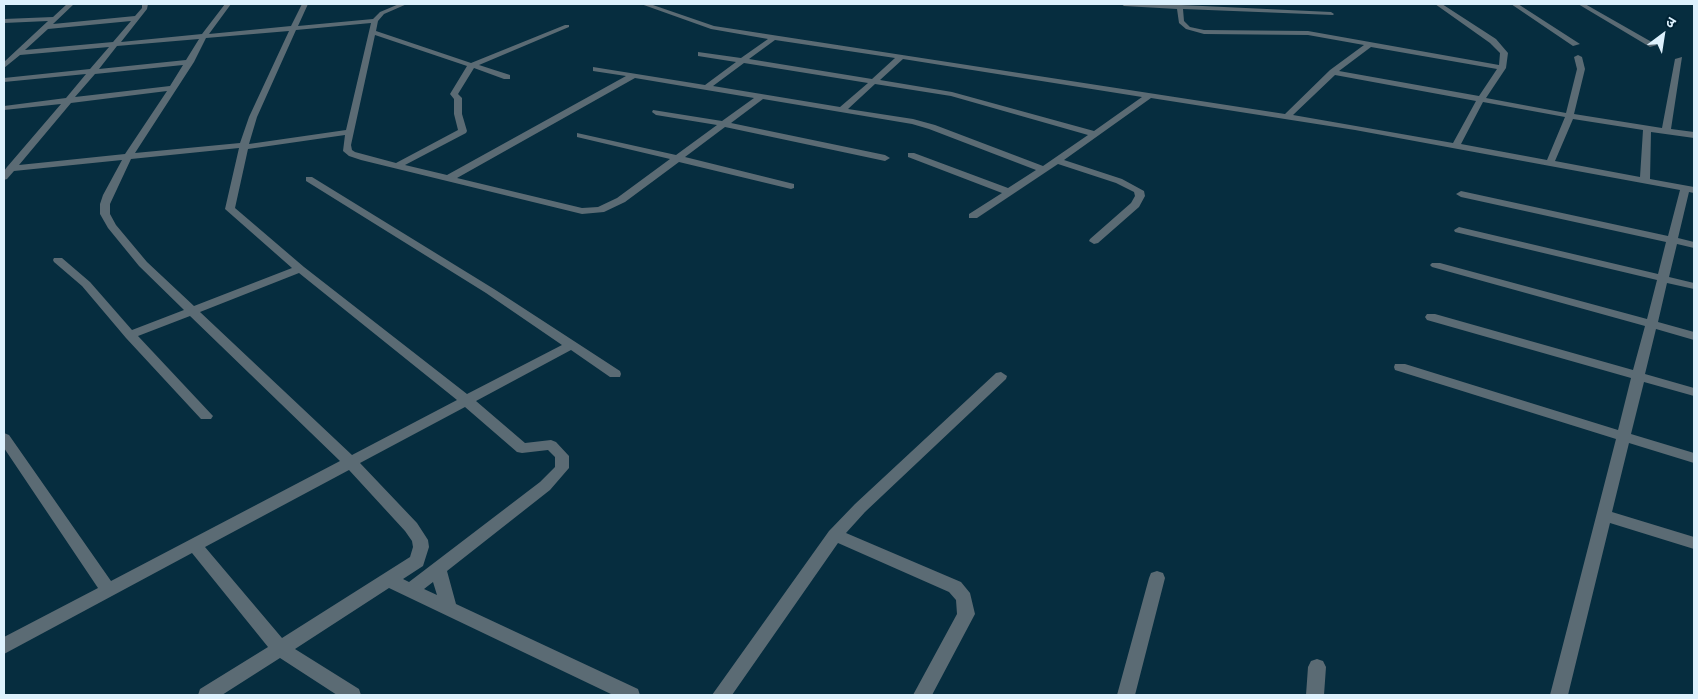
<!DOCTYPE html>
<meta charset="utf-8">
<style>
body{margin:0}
#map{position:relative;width:1698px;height:699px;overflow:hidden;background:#062d3f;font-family:"DejaVu Sans","Noto Sans Devanagari",sans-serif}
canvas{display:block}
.frame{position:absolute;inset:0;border:5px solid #ddf1fd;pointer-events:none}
.north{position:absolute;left:1638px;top:10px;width:50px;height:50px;-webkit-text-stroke:4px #002335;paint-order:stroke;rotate:31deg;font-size:14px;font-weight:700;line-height:20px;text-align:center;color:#ddf1fd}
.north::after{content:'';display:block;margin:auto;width:18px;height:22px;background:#ddf1fd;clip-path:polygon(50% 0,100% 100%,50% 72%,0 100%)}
</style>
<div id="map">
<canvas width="1698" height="699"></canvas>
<div class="frame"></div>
<div class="north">उ</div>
</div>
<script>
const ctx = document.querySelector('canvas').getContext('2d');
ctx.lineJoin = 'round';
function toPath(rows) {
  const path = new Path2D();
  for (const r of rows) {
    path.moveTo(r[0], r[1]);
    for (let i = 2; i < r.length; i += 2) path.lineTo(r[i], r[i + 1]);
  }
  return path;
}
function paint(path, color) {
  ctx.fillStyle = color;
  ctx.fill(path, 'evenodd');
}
paint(toPath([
 [67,4,74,4,53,24,135,16,142,8,142,4,148,4,147,9,121,42,202,34,225,4,231,4,209,34,291,26,302,4,308,4,298,26,373,19,380,12,399,4,407,4,384,14,378,21,376,31,471,63,565,25,569,25,569,27,479,65,510,75,510,79,504,79,474,68,458,94,462,98,462,114,467,131,466,133,405,165,447,175,626,76,593,71,593,67,705,85,736,62,698,56,698,52,741,58,768,39,711,29,641,4,650,4,714,26,1285,114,1330,70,1364,45,1308,35,1204,34,1186,29,1179,23,1177,9,1124,6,1121,4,1160,4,1331,12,1334,14,1333,15,1183,9,1184,21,1190,27,1204,30,1308,31,1499,65,1500,53,1490,43,1435,4,1442,4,1496,39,1508,53,1506,68,1486,98,1566,113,1577,69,1574,57,1578,55,1582,57,1585,69,1574,114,1662,128,1675,59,1682,57,1671,129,1694,132,1694,138,1651,132,1650,179,1694,187,1694,193,1689,192,1678,238,1694,242,1694,248,1677,244,1669,277,1694,283,1694,289,1667,283,1658,322,1694,332,1694,340,1656,329,1645,374,1694,388,1694,396,1644,382,1631,434,1694,453,1694,463,1629,443,1612,512,1694,537,1694,549,1610,523,1568,695,1550,695,1616,439,1395,370,1394,367,1395,364,1405,364,1618,430,1631,378,1427,320,1425,317,1427,314,1435,314,1633,370,1645,326,1432,267,1430,265,1432,263,1440,263,1647,319,1657,280,1455,232,1454,230,1459,227,1658,274,1666,242,1461,197,1456,194,1461,191,1668,236,1680,190,1355,130,1151,98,1064,160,1122,179,1144,191,1145,196,1139,207,1098,243,1094,244,1089,241,1090,239,1131,203,1135,196,1134,192,1116,183,1058,164,977,218,969,218,969,214,1002,193,908,157,908,153,914,153,1008,188,1036,170,929,129,912,124,763,99,731,123,885,155,890,158,885,161,725,127,685,157,794,184,794,188,791,189,679,162,625,202,604,212,582,214,361,160,349,156,343,151,345,135,248,149,235,208,304,267,467,394,562,345,486,293,306,181,306,177,312,177,494,289,620,371,621,374,620,377,610,377,571,350,476,401,525,443,551,440,556,442,569,456,569,468,550,490,447,571,456,604,638,689,640,695,613,695,389,588,295,649,359,689,361,695,337,695,280,658,222,695,198,695,200,689,268,647,192,553,4,654,4,637,98,588,4,448,4,433,9,435,111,581,340,461,190,316,138,336,213,416,211,419,201,419,126,338,82,286,54,262,53,260,54,258,62,258,90,282,132,330,184,310,139,266,108,228,100,214,100,204,103,195,122,160,14,171,7,179,4,180,4,171,7,167,61,104,4,110,4,106,66,98,86,74,4,82,4,78,90,69,109,47,20,55,4,68,4,62,48,21,4,23,4,19,53,17,67,4],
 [131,21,113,42,25,50,48,29,131,21],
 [371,23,346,130,249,144,257,117,296,30,371,23],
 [289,31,249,117,240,143,135,153,194,62,206,38,289,31],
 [375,35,467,66,450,94,454,99,454,114,458,130,396,163,355,152,352,150,351,145,375,35],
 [199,39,186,60,99,69,117,46,199,39],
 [775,40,895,58,872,79,749,59,775,40],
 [1371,47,1497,69,1479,96,1339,71,1371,47],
 [903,59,1142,97,1094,131,952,92,880,80,903,59],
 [744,63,868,83,840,107,713,86,744,63],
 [183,65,170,86,75,97,95,74,183,65],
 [1335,75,1476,101,1453,143,1293,115,1335,75],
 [635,78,754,98,722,121,653,110,652,112,656,115,717,125,676,155,577,133,577,137,670,159,617,198,598,207,582,208,457,178,635,78],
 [875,84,951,96,1088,135,1043,166,935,125,913,119,848,109,875,84],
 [167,91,125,154,19,165,71,103,167,91],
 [1483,102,1565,117,1547,160,1461,144,1483,102],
 [1573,119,1643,130,1640,177,1555,161,1573,119],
 [239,148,225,209,292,268,194,306,147,262,116,225,110,214,110,204,131,159,239,148],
 [299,273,457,400,352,455,200,312,299,273],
 [465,407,517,452,522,453,548,450,555,457,555,467,540,482,409,582,403,579,423,566,429,547,428,540,417,523,360,463,465,407],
 [349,470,405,531,412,541,413,547,410,557,282,638,205,547,349,470],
 [433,582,437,595,424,589,433,582],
 [1511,4,1518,4,1580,44,1573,46,1511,4],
 [1578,4,1585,4,1657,45,1650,47,1578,4],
 [1001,372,1007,376,1006,379,865,512,846,533,961,582,970,593,975,614,932,695,913,695,957,614,956,600,949,592,838,543,732,695,712,695,829,531,855,504,996,373,1001,372],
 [1157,571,1163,573,1165,578,1135,695,1117,695,1149,578,1151,573,1157,571],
 [1317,659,1323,661,1326,667,1324,695,1306,695,1308,667,1311,661,1317,659]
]), '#5b6b74');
</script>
